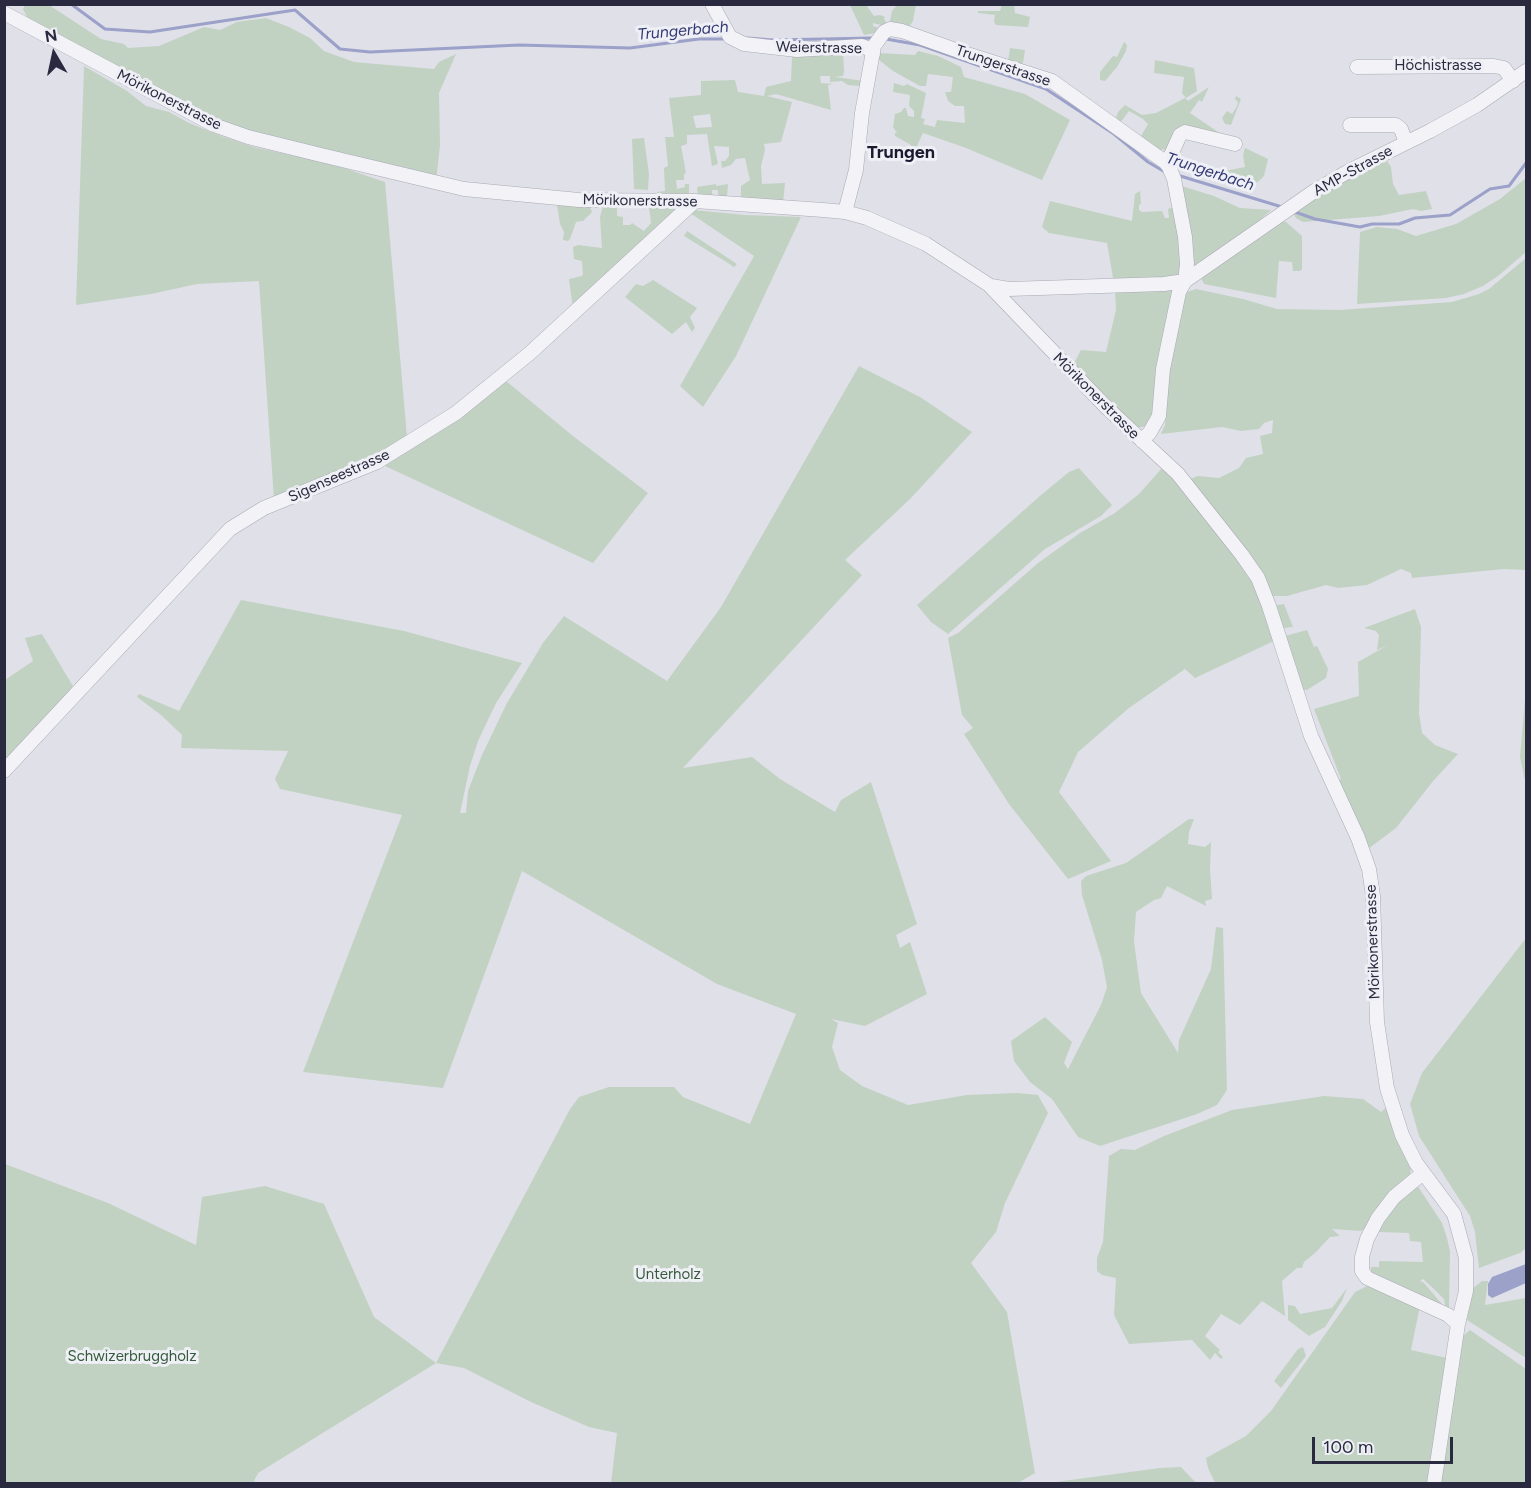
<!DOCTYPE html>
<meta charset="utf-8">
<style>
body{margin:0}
#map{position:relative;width:1531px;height:1488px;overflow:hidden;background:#e0e0e8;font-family:Figtree,sans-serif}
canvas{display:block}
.frame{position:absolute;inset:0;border:6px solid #29293f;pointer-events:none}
.north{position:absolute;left:24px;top:24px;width:60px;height:60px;-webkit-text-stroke:4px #efeff6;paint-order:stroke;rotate:351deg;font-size:16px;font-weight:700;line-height:24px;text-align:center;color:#29293f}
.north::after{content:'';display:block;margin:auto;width:21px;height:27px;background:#29293f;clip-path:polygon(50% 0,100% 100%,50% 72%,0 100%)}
.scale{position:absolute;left:1312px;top:1437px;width:141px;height:27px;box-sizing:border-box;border:3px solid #29293f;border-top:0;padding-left:8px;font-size:18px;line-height:21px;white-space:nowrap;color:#29293f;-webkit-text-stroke:4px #efeff6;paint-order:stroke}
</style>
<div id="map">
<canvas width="1531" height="1488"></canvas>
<div class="frame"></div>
<div class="north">N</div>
<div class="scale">100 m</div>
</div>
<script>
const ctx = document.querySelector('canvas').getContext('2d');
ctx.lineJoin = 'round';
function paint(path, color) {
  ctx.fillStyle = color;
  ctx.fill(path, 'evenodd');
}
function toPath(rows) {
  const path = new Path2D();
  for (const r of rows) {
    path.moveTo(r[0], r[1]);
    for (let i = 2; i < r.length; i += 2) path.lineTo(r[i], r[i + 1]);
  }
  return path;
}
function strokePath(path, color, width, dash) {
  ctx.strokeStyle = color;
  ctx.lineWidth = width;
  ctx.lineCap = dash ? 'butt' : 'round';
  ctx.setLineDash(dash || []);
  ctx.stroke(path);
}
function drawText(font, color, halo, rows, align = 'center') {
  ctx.font = font + ' Figtree,sans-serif';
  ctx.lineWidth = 6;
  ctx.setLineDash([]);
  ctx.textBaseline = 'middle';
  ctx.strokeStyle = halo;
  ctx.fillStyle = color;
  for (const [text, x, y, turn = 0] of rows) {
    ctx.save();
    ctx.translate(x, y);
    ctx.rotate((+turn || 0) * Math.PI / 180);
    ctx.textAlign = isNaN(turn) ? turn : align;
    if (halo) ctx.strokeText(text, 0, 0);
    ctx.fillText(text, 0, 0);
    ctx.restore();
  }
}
paint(toPath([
 [25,5,49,5,101,39,124,44,128,48,159,46,204,27,220,30,237,22,266,18,289,27,310,38,324,51,354,62,434,69,439,62,456,54,439,93,440,145,436,181,218,123,31,25,23,9],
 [850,5,866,5,874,16,880,15,885,17,884,19,886,22,885,26,873,23,873,26,881,29,875,33,864,35],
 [897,5,916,5,913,21,909,27,892,26,890,21,892,11],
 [1002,5,1014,5,1015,13,1030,17,1028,27,996,25,994,22,995,15,978,13,978,11,1000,11],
 [1124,42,1127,45,1126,51,1117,67,1105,81,1100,80,1100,72,1113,56,1117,57],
 [1010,48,1025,50,1023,63,1019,66,1008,62],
 [843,51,844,72,843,76,835,77,864,81,860,89,860,86,848,85,842,81,830,82,830,76,820,76,821,83,834,84,828,85,831,110,776,94,767,96,792,102,781,142,764,144,765,150,761,166,762,184,785,183,783,203,741,197,741,186,750,180,745,158,736,159,731,165,722,168,721,161,725,161,729,156,729,147,714,146,718,164,712,166,707,134,687,135,687,144,681,146,686,173,684,174,684,180,676,180,677,189,685,187,685,184,689,184,689,198,658,197,657,192,665,191,664,168,668,166,665,137,674,137,669,98,701,95,701,81,735,80,738,92,764,96,766,87,791,81,792,56],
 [710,114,712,127,696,128,693,116],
 [918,51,938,56,961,67,964,77,1025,94,1070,120,1042,180,966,148,923,133,915,150,911,148,911,145,895,136,895,133,897,133,893,127,895,114,901,112,904,108,906,108,908,116,914,117,914,111,909,106,910,95,893,92,894,83,904,86,907,84,926,93,921,118,925,119,923,124,935,127,937,120,965,123,964,106,955,106,948,101,945,92,951,92,953,77,928,74,926,86,920,86,893,71,878,59,878,53,915,55],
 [1155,60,1194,68,1197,91,1186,98,1182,93,1184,77,1154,73],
 [84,66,127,91,146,106,169,112,189,123,224,137,254,147,332,164,385,182,407,438,321,480,274,500,259,281,197,284,151,294,76,305],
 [1209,87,1202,102,1199,100,1190,113,1221,134,1190,129,1169,152,1162,149,1160,153,1140,138,1148,124,1143,119,1129,111,1120,123,1115,120,1118,112,1125,105,1142,115,1156,113,1185,98,1188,101],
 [1236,96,1241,99,1231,125,1225,124,1222,118,1227,111,1232,114,1237,106,1238,102,1235,99],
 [644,138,649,174,648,190,634,189,632,139],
 [1245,148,1268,159,1264,176,1259,181,1252,185,1209,180,1209,174,1245,167,1243,155],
 [1386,159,1391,167,1393,184,1399,195,1426,191,1432,209,1421,211,1413,209,1379,216,1303,222,1296,218,1291,210],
 [1526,178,1526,252,1498,276,1483,286,1464,294,1446,298,1357,304,1360,232,1377,227,1397,229,1416,236,1456,224,1500,199],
 [716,184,716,186,728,184,727,196,718,196,718,190,712,190,712,197,698,196,697,187],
 [1178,185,1214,196,1240,208,1271,210,1251,228,1195,265,1192,263],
 [1140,191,1141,204,1139,205,1139,210,1142,212,1162,211,1165,218,1169,218,1168,209,1173,207,1181,237,1181,273,1173,281,1114,284,1107,243,1049,233,1042,227,1050,201,1132,221,1135,194],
 [557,204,589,205,592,212,583,221,576,222,570,239,568,241,563,240,564,232,560,224],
 [603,206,617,206,617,216,623,217,623,225,630,225,632,223,644,231,651,223,649,206,682,206,573,309,569,279,582,276,583,274,582,261,574,259,573,247,578,245,602,248,600,217],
 [684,209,744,215,801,217,736,356,703,407,680,386,754,256],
 [1278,221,1286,222,1302,236,1302,269,1300,271,1293,271,1292,262,1279,261,1276,298,1204,284,1201,278,1203,275],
 [687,231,737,264,734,267,728,263,684,236],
 [1526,258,1526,570,1504,569,1412,578,1411,573,1401,569,1367,585,1338,588,1326,585,1287,596,1271,596,1260,572,1263,568,1258,573,1190,479,1198,476,1219,478,1239,468,1246,458,1263,454,1260,436,1272,433,1273,420,1264,423,1259,429,1241,431,1222,427,1161,434,1165,425,1169,363,1184,293,1196,289,1243,299,1277,309,1340,310,1452,302,1479,294,1489,289],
 [653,280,697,308,690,317,695,328,692,332,686,322,672,334,625,297,636,284,643,286],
 [1115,289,1173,289,1154,423,1143,427,1135,427,1072,367,1081,350,1106,352,1116,310],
 [859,366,920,397,972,432,910,499,845,560,862,575,683,768,752,757,780,779,835,812,841,800,871,782,917,924,896,935,900,948,910,942,927,994,865,1026,831,1019,838,1023,832,1047,840,1070,862,1086,908,1105,967,1095,1017,1093,1038,1095,1048,1113,1005,1203,996,1232,971,1263,1007,1312,1035,1473,1016,1484,611,1483,617,1433,589,1427,531,1402,464,1368,436,1363,258,1473,253,1483,5,1483,5,1164,108,1203,196,1245,202,1197,265,1186,324,1204,374,1317,436,1363,570,1109,579,1097,609,1087,674,1087,683,1097,750,1124,796,1014,717,984,522,871,443,1088,303,1072,402,815,280,789,275,779,288,751,181,748,182,735,161,715,137,697,139,694,179,711,241,600,404,631,522,663,496,703,478,741,470,766,460,813,466,813,468,791,482,755,507,703,543,643,564,616,667,681,721,607],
 [506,381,573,436,648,493,593,563,385,466,385,461],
 [1163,467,1173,476,1247,569,1276,640,1195,678,1185,669,1129,708,1078,752,1059,792,1111,861,1068,879,1009,804,964,734,973,728,962,715,948,638,958,633,1038,563,1080,533,1115,513,1139,494],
 [1079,468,1112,505,1101,516,1045,549,948,634,931,622,917,605,1041,495,1069,472],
 [1284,604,1293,627,1285,628,1281,627,1275,607,1277,605],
 [1415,609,1421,627,1419,713,1422,733,1435,745,1458,754,1434,780,1396,828,1368,849,1335,782,1341,779,1314,709,1359,696,1358,662,1388,645,1377,650,1379,635,1376,631,1364,628],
 [1307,630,1314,647,1317,646,1328,669,1326,678,1307,690,1299,690,1285,636],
 [42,634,74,688,5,767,5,680,33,661,25,638],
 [1526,688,1526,785,1520,757],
 [1189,819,1194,819,1189,832,1188,844,1205,847,1211,842,1210,869,1212,899,1205,901,1206,906,1167,886,1161,898,1154,900,1136,912,1134,942,1141,993,1178,1053,1179,1040,1211,969,1216,927,1223,928,1227,1090,1217,1105,1197,1114,1100,1146,1078,1137,1052,1099,1030,1082,1014,1061,1011,1041,1045,1017,1072,1042,1064,1063,1068,1069,1101,1005,1107,987,1102,960,1082,895,1081,881,1086,876,1126,863],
 [1526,938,1526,1248,1520,1253,1479,1268,1475,1232,1470,1216,1419,1136,1410,1104,1422,1073],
 [1324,1096,1363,1099,1381,1112,1388,1106,1411,1166,1410,1176,1372,1224,1361,1231,1332,1229,1340,1236,1330,1237,1315,1253,1304,1262,1302,1268,1297,1268,1282,1281,1285,1316,1262,1301,1240,1325,1221,1314,1205,1336,1220,1350,1218,1352,1223,1357,1221,1359,1215,1353,1210,1360,1192,1340,1129,1344,1114,1315,1116,1278,1102,1275,1097,1271,1097,1258,1103,1242,1109,1156,1121,1149,1135,1150,1164,1136,1232,1110],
 [1417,1185,1442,1223,1447,1238,1450,1252,1449,1308,1445,1305,1444,1299,1434,1289,1423,1279,1420,1281,1424,1283,1447,1310,1371,1275,1371,1267,1379,1267,1379,1261,1423,1262,1421,1242,1410,1241,1409,1233,1379,1232,1383,1221,1408,1190],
 [1482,1281,1488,1281,1485,1305,1526,1298,1526,1358,1467,1320,1472,1289],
 [1369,1285,1420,1306,1411,1350,1451,1359,1427,1483,1215,1483,1208,1468,1206,1458,1246,1436,1271,1411,1355,1292],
 [1347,1288,1342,1301,1325,1327,1309,1336,1288,1320,1288,1305,1295,1306,1300,1314,1332,1308],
 [1470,1330,1526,1369,1526,1483,1440,1484,1463,1336],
 [1303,1347,1306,1356,1281,1388,1274,1381,1298,1349],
 [1181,1467,1196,1483,1048,1483,1160,1468]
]), '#c1d2c2');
paint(toPath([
 [1526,1264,1526,1283,1492,1298,1488,1295,1488,1284,1492,1277]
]), '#9ba1c8');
strokePath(toPath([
 [71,4,105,29,150,32,295,10,340,49,370,52,519,45,630,48,699,39,726,39],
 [748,38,772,40,873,38],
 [886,39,920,45,1046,89,1114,134,1148,162,1165,172],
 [1177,175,1282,207],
 [1295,212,1315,219,1360,227,1372,224,1399,224,1415,218,1450,215,1490,189,1509,186,1526,163]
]), '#9ba1c8', 3);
const minor = toPath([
 [712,4,730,37,744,44,797,50,862,46,869,49,873,54],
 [4,13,214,125,248,137,321,155,464,189,579,200,695,201,823,210,845,212,867,218,926,244,989,285,1106,407,1178,474,1242,555,1258,578,1269,606,1311,736,1358,838,1369,869,1373,896,1377,1022,1387,1088,1402,1135,1416,1163,1454,1214,1466,1258,1466,1291,1458,1324,1434,1484],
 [1357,67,1494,66,1504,68,1513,81],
 [1350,125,1396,125,1401,129,1406,143],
 [1165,162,1171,155,1180,135,1185,132,1235,144],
 [845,212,856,170,862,113,874,46,884,32,890,29,902,31,970,55,1052,81,1165,162,1169,167,1174,179,1185,237,1187,264,1185,281,1179,292,1163,369,1159,416,1150,432,1142,441],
 [991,286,1009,289,1164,284,1185,281,1316,190,1349,171,1430,131,1477,105,1526,71],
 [4,771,230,529,264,508,377,462,456,413,530,353,695,201],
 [1423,1173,1394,1197,1378,1218,1367,1239,1362,1257,1362,1271,1367,1278,1448,1315,1458,1324]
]);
strokePath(minor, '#a9a9b5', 15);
strokePath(minor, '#f2f2f7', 14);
drawText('15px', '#29293f', '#efeff6', [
 ["Weierstrasse",819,48,1],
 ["Trungerstrasse",1003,66,19],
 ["Höchistrasse",1438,66],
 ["Mörikonerstrasse",169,100,27],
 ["AMP-Strasse",1353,171,-29],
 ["Mörikonerstrasse",640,201,1],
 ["Mörikonerstrasse",1096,396,45],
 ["Sigenseestrasse",339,476,-24],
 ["Mörikonerstrasse",1373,942,-92]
]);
drawText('15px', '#365b3c', '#efeff6', [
 ["Unterholz",668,1275],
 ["Schwizerbruggholz",132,1357]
]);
drawText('italic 16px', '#333973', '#efeff6', [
 ["Trungerbach",683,31,-5],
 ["Trungerbach",1210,172,18]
]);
drawText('bold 18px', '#1b1b30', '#efeff6', [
 ["Trungen",901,153]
]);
</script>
